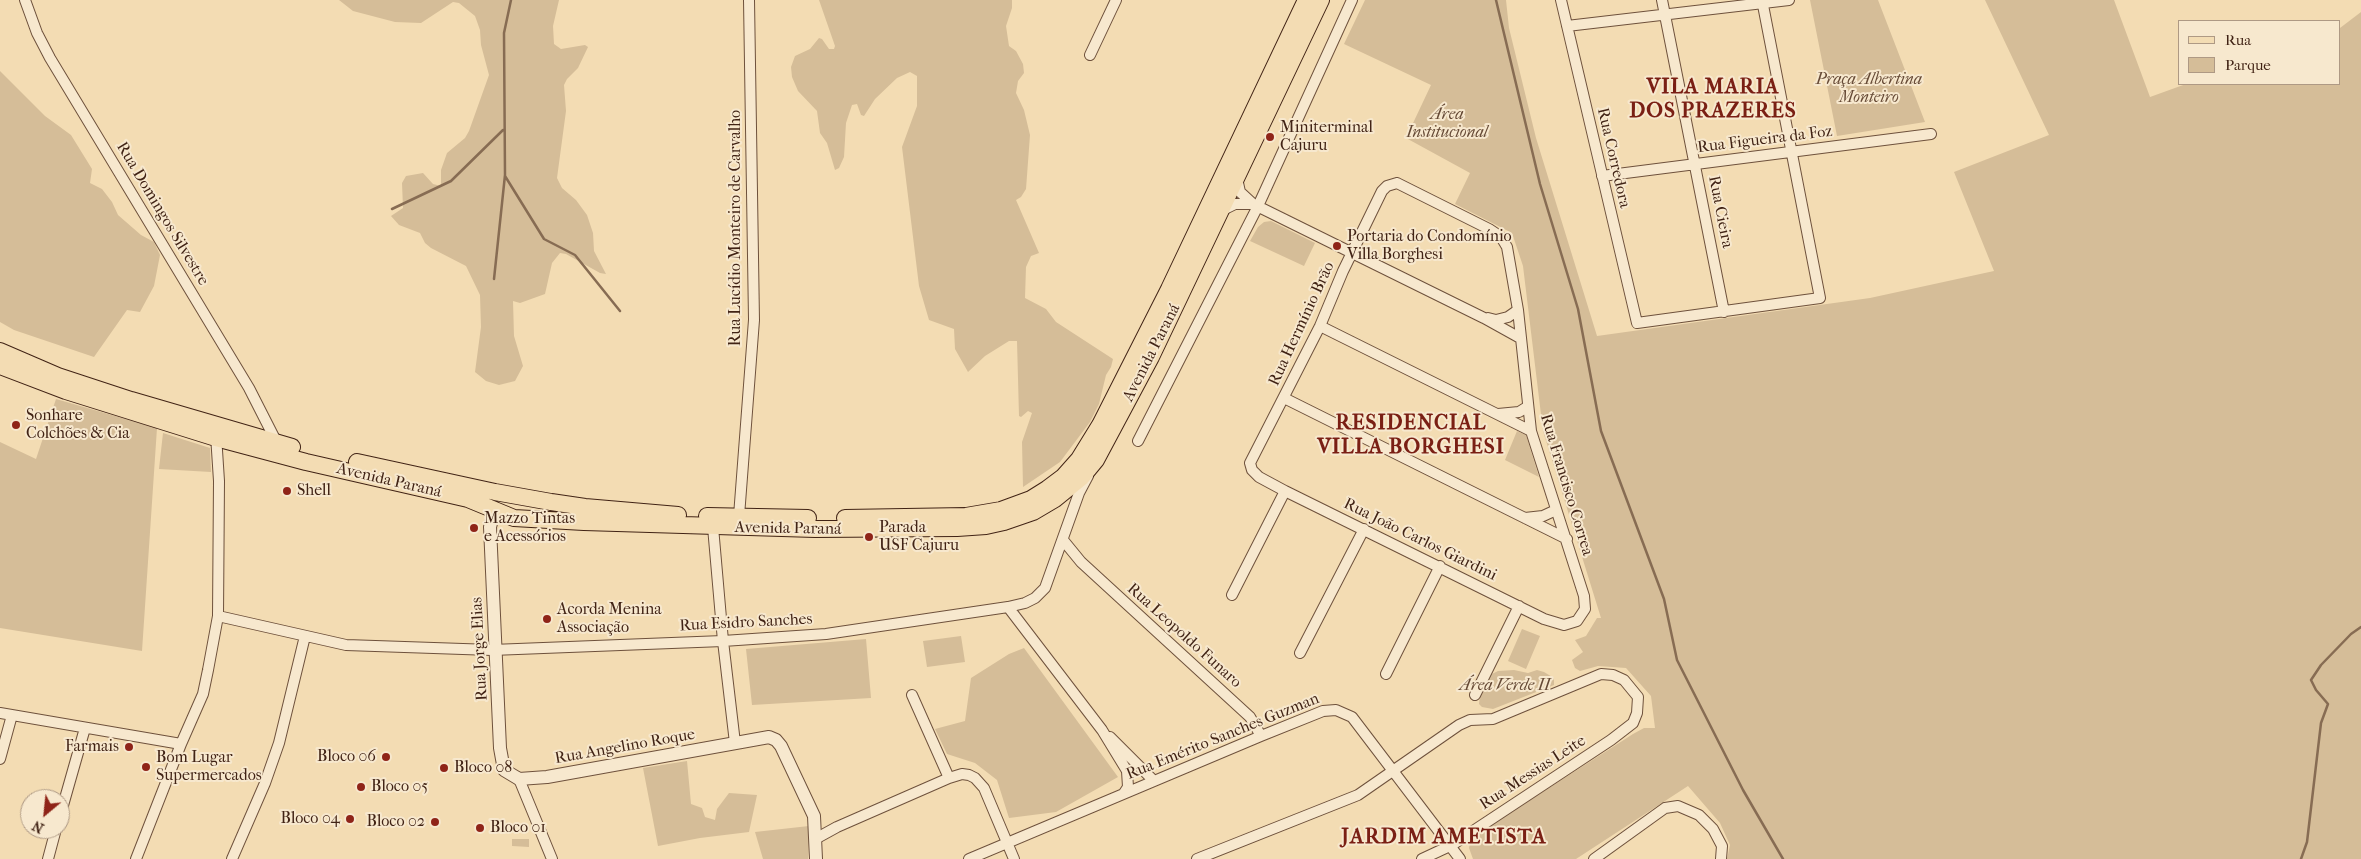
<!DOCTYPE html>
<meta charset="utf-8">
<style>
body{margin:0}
#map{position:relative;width:2361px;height:859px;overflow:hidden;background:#f3dcb3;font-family:"IM FELL French Canon",serif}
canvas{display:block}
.legend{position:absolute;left:2178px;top:20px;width:162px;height:65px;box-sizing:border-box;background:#f7e8ce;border:1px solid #ae9984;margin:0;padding:6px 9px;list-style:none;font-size:15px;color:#412315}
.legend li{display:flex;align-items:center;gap:10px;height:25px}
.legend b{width:25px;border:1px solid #ae9984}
.north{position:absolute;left:20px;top:789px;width:50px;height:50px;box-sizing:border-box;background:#f7e8ce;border:1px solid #ae9984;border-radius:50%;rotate:208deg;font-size:14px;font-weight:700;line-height:20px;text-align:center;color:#412315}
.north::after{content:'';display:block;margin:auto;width:18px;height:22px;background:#8f2418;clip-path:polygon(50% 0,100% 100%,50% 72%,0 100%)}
</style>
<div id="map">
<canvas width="2361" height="859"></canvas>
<ul class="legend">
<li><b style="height:6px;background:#f3dcb3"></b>Rua</li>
<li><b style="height:14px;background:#d5bd98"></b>Parque</li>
</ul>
<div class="north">N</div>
</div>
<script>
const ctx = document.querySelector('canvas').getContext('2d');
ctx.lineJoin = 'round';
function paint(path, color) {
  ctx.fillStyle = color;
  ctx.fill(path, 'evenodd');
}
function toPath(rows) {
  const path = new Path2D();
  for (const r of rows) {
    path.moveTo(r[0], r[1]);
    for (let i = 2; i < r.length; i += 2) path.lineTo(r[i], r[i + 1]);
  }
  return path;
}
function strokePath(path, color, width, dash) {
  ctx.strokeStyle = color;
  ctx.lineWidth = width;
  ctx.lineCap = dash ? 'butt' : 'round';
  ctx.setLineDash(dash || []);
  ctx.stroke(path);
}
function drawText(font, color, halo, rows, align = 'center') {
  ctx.font = font + ' "IM FELL French Canon",serif';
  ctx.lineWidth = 4;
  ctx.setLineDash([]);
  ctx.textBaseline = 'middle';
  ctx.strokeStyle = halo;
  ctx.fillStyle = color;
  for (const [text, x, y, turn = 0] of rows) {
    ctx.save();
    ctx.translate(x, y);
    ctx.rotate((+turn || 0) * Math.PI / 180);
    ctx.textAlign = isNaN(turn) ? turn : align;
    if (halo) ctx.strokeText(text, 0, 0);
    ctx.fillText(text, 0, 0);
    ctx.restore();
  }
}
paint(toPath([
 [339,0,559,0,553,26,554,44,561,49,585,45,588,47,578,68,567,79,564,85,566,111,557,178,562,188,576,200,587,215,593,233,594,251,606,274,600,273,566,254,560,253,552,263,545,294,520,303,513,301,514,336,523,366,515,381,499,385,486,381,475,372,481,327,480,295,466,266,431,248,425,243,420,233,399,225,391,216,403,208,402,183,406,176,423,173,433,184,441,186,441,170,447,153,465,138,469,131,489,75,481,45,480,30,475,16,459,3,453,2,421,23,395,22,353,11],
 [819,0,1012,0,1012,8,1006,26,1009,46,1016,51,1023,64,1024,73,1018,81,1016,93,1024,110,1030,135,1026,189,1021,197,1016,200,1039,253,1031,256,1026,267,1025,298,1046,309,1056,322,1113,359,1111,367,1106,375,1099,404,1090,422,1060,462,1023,487,1022,442,1032,413,1028,411,1021,417,1019,416,1017,341,1009,341,985,356,968,372,955,349,954,329,929,320,919,286,902,147,917,106,917,76,910,72,897,78,875,99,864,116,861,115,857,104,852,105,846,123,844,157,839,168,835,170,827,143,820,133,817,111,798,91,792,77,791,67,795,56,810,49,819,38,822,39,829,49,834,49,835,46],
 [1365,0,1506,0,1509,28,1536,138,1597,336,1870,298,1994,271,1954,172,2049,135,1985,0,2114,0,2150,97,2186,84,2340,84,2340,28,2361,12,2361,859,1727,859,1730,845,1720,823,1688,786,1576,859,1473,859,1469,848,1471,838,1633,734,1644,728,1655,728,1651,696,1626,668,1598,666,1580,671,1575,668,1572,660,1583,652,1575,640,1586,636,1597,618,1601,618,1543,431,1523,266,1512,233,1455,204,1470,173,1406,138,1431,85,1344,44],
 [1810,0,1878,0,1925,122,1837,136],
 [0,71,45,116,71,135,92,169,90,183,102,189,112,202,118,215,141,235,154,242,160,255,154,286,140,312,127,310,94,357,14,330,0,322],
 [1271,221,1315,243,1304,266,1250,241,1258,227,1264,222],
 [56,399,157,428,142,651,0,628,0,442,36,459],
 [1517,431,1526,435,1539,477,1505,460],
 [163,433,210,448,211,472,159,469],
 [1522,629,1540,636,1526,669,1508,661],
 [961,636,965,662,927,667,923,641],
 [866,639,871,698,752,705,746,649],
 [1024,648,1118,777,1056,812,1009,818,997,780,975,763,947,754,935,729,965,721,971,678,1009,654],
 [1514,670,1528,673,1537,670,1544,672,1554,678,1554,685,1493,709,1482,707,1479,704,1480,695,1492,674,1498,671],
 [687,761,691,804,702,808,705,817,715,820,717,809,729,793,757,795,749,832,700,838,658,846,643,768],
 [809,826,808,859,763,859,755,832],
 [512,839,529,839,529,847,512,846]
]), '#d5bd98');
strokePath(toPath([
 [1496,0,1540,184,1578,309,1601,431,1664,599,1677,660,1743,790,1783,859],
 [505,176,544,239,575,255,620,311],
 [392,209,451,181,503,130],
 [494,279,505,175,504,33,511,0],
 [2301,859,2307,842,2321,723,2328,704,2316,690,2311,680,2321,665,2351,634,2361,627]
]), '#876c53', 2.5);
const minor = toPath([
 [25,0,37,33,50,58,249,388,277,443],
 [1561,0,1637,323,1820,298,1762,0],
 [1662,0,1724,312],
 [1567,26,1789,0],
 [1090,55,1116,0],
 [1602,176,1931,134],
 [1237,178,1240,192,1253,204,1484,318,1520,338],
 [1397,183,1489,229,1501,237,1507,247,1518,310,1531,431,1584,596,1585,609,1577,621,1564,625,1544,619,1285,491,1259,477,1252,470,1250,463,1320,326,1343,271,1382,191,1387,186,1397,183],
 [1221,211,1235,204,1252,204],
 [1488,318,1496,320,1508,317,1518,310],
 [1320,326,1531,431],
 [1284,398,1567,539],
 [1498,414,1519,412,1527,407],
 [1138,441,1258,206,1352,0],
 [739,516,754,320,749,0],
 [1525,518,1543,516,1556,510],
 [713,527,723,641,735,743],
 [1063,540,1081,562,1250,717,1261,736],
 [1232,595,1285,491],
 [1008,607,1102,730,1127,771,1128,787,1124,793],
 [218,616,346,645,492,650,723,641,826,634,1008,607,1025,603,1035,598,1045,588,1079,493,1088,476],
 [1300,653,1364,529],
 [1386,674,1440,566],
 [912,695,949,778],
 [1475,695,1519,606],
 [0,713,181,744],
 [1110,737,1154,781],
 [0,759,12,715],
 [519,779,552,859],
 [60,816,85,728],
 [817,838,837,827,949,778,962,774,969,775,975,778,984,788,1014,859],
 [48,859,56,829],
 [136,859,181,744,203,694,208,670,218,616,219,481,216,435],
 [232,859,265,783,279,743,305,636],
 [969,859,1261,736,1323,711,1336,710,1352,717,1460,859],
 [1197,859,1358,795,1459,725,1470,720,1493,719,1601,674,1613,675,1624,680,1638,697,1637,713,1633,723,1611,740,1452,845,1422,859],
 [1594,859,1665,808,1678,806,1699,815,1713,829,1722,846,1721,859]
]);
const tertiary = toPath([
 [495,509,490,527,500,748,504,770,519,779,547,777,769,737,776,740,781,746,814,816,816,859]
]);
const primary = toPath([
 [0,351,58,376,131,400,292,447],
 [0,366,66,391,216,438,306,462,468,499,514,518,584,522,815,529,957,528,986,526,1004,522,1033,512,1055,499,1082,477,1096,460,1151,357,1321,0],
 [357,462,495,492,551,502,585,507,678,515],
 [707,516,808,518],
 [845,518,966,516,1001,510,1031,499,1047,489,1063,477,1079,459,1100,425,1169,289,1306,0]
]);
strokePath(minor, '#6e513c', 12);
strokePath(tertiary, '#6e513c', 14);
strokePath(primary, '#412315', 18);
strokePath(minor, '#f7e8ce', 10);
strokePath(tertiary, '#f7e8ce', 12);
strokePath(primary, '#f3dcb3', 16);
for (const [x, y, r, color] of [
 [1270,137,5,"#8f2418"],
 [1337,246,5,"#8f2418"],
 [16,425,5,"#8f2418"],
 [287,491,5,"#8f2418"],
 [474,528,5,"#8f2418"],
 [869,537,5,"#8f2418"],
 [547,619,5,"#8f2418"],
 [129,747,5,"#8f2418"],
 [386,757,5,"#8f2418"],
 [146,767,5,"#8f2418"],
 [444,768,5,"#8f2418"],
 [361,787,5,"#8f2418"],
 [350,819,5,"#8f2418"],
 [435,822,5,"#8f2418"],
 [480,828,5,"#8f2418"]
]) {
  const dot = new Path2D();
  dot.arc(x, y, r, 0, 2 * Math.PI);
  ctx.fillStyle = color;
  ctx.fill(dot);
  strokePath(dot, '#f7e8ce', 2);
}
drawText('italic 16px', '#664a36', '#f7e8ce', [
 ["Praça Albertina",1869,80],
 ["Monteiro",1869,98],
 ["Área",1447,115],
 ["Institucional",1447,133],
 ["Área Verde II",1505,686]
]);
drawText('16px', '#412315', '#f7e8ce', [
 ["Miniterminal",1280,128],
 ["Cajuru",1280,146],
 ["Portaria do Condomínio",1347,237],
 ["Villa Borghesi",1347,255],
 ["Sonhare",26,416],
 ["Colchões & Cia",26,434],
 ["Shell",297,491],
 ["Mazzo Tintas",484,519],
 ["e Acessórios",484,537],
 ["Parada",879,528],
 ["USF Cajuru",879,546],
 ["Acorda Menina",557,610],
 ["Associação",557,628],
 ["Farmais",119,747,"right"],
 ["Bloco 06",376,757,"right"],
 ["Bom Lugar",156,758],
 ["Supermercados",156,776],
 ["Bloco 08",454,768],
 ["Bloco 05",371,787],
 ["Bloco 04",340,819,"right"],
 ["Bloco 02",425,822,"right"],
 ["Bloco 01",490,828]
], 'left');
drawText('16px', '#412315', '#f7e8ce', [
 ["Rua Figueira da Foz",1765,140,-7],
 ["Rua Corredora",1613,158,77],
 ["Rua Cieira",1720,212,79],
 ["Rua Domingos Silvestre",162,214,59],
 ["Rua Lucídio Monteiro de Carvalho",736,228,-90],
 ["Rua Hermínio Brão",1302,324,-65],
 ["Avenida Paraná",1152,353,-63],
 ["Avenida Paraná",389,481,13],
 ["Rua Francisco Correa",1566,485,73],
 ["Avenida Paraná",788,529,1],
 ["Rua João Carlos Giardini",1420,540,26],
 ["Rua Esidro Sanches",746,623,-3],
 ["Rua Leopoldo Funaro",1184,636,42],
 ["Rua Jorge Elias",480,649,-93],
 ["Rua Emérito Sanches Guzman",1223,737,-22],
 ["Rua Angelino Roque",625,747,-10],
 ["Rua Messias Leite",1533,773,-33]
]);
ctx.letterSpacing = '1px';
drawText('bold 21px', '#7a1f14', '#f7e8ce', [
 ["VILA MARIA",1713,88],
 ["DOS PRAZERES",1713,112],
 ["RESIDENCIAL",1411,424],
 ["VILLA BORGHESI",1411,448],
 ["JARDIM AMETISTA",1444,838]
]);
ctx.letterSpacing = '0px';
</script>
